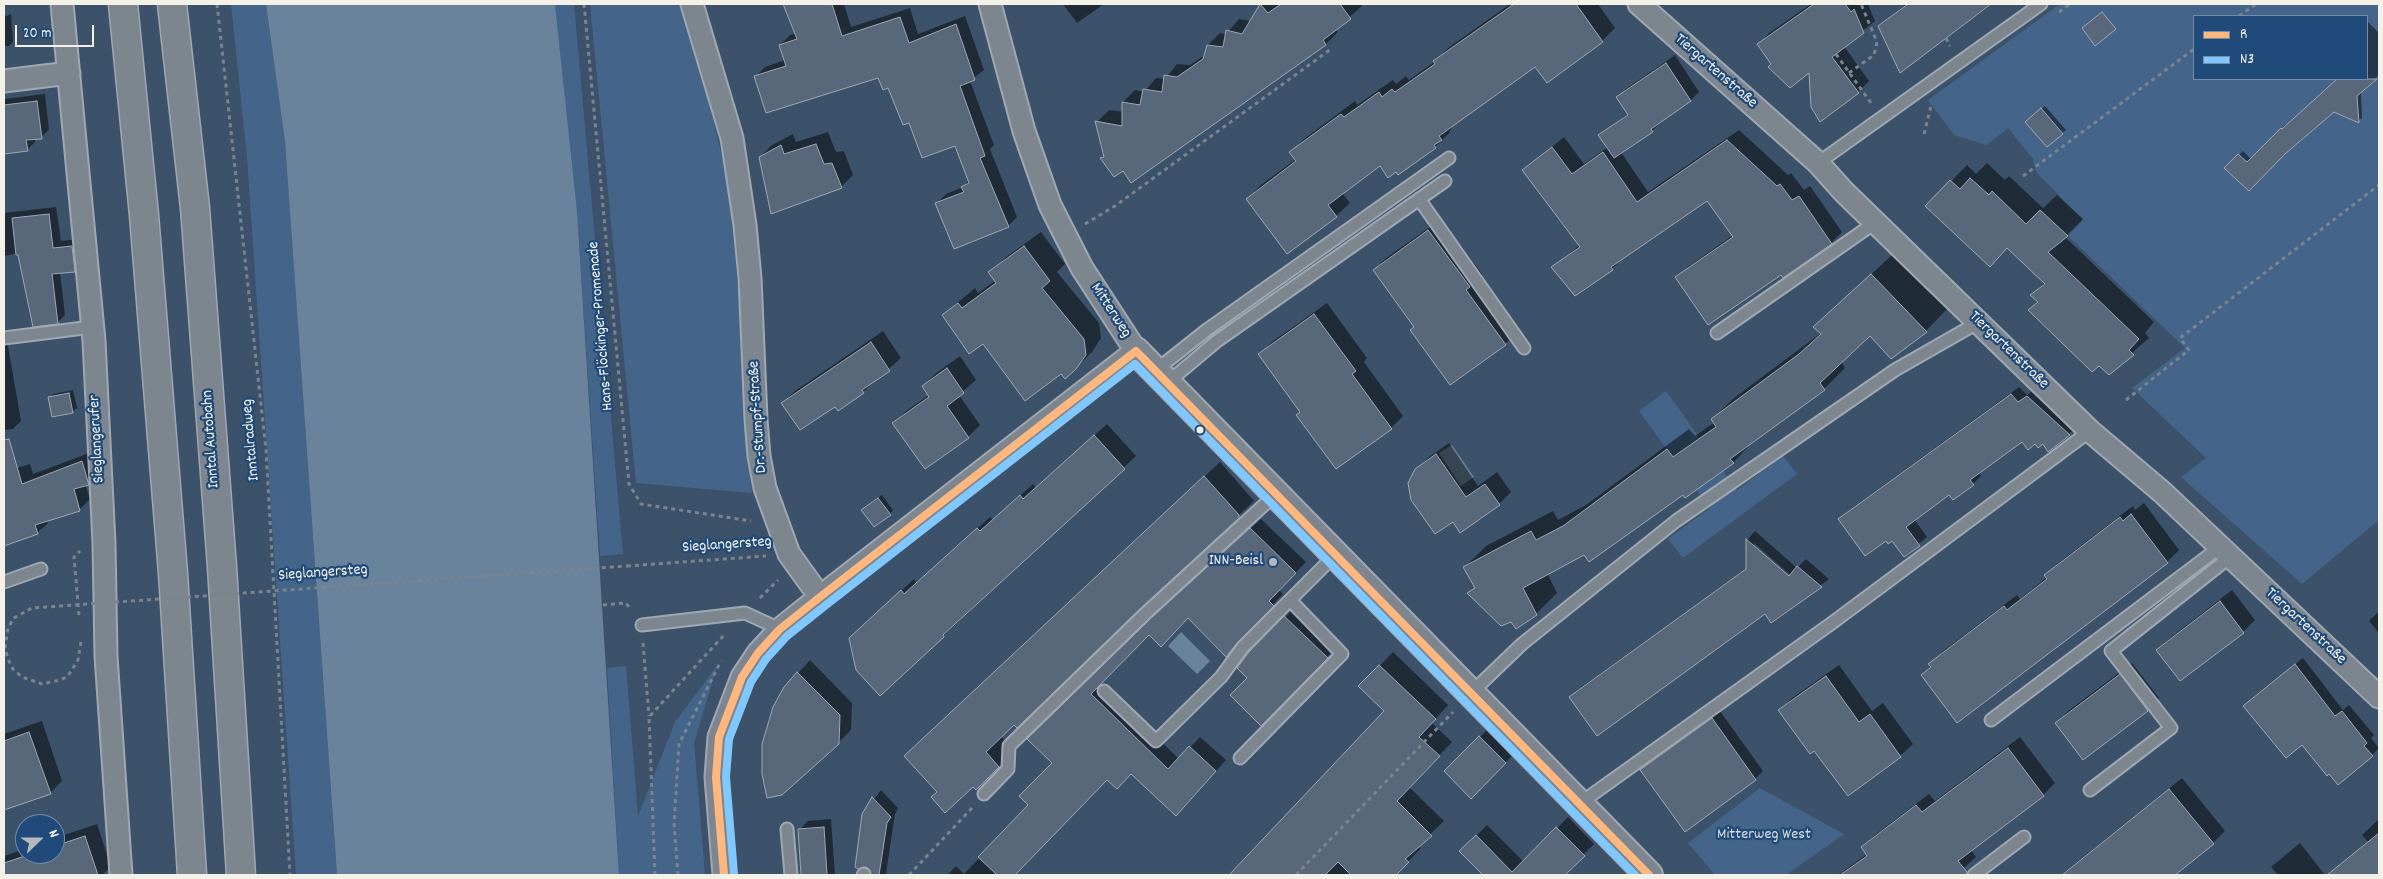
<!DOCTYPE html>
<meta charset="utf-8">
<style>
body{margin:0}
#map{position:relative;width:2383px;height:879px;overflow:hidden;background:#3c526a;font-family:Dekko,sans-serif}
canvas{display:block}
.frame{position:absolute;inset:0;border:5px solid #f4f1e8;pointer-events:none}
.legend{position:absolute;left:2193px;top:15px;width:175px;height:65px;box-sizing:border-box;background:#1f4a7a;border:1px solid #748da6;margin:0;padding:6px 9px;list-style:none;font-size:15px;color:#f4f1e8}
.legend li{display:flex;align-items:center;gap:10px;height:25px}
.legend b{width:25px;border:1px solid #748da6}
.north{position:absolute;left:15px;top:814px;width:50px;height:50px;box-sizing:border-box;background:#1f4a7a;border:1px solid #748da6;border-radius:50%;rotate:68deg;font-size:14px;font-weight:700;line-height:20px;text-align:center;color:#f4f1e8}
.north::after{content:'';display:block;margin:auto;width:18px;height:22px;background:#b4b9bc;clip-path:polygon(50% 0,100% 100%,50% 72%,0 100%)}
.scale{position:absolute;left:15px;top:25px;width:79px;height:22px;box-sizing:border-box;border:2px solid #f4f1e8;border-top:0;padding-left:6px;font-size:15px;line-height:18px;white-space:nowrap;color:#f4f1e8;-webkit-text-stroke:4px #1f4a7a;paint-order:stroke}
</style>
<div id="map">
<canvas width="2383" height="879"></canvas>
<div class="frame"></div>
<ul class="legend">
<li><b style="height:6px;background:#ffb780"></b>R</li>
<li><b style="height:6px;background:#80c8ff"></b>N3</li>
</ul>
<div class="north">N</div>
<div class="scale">20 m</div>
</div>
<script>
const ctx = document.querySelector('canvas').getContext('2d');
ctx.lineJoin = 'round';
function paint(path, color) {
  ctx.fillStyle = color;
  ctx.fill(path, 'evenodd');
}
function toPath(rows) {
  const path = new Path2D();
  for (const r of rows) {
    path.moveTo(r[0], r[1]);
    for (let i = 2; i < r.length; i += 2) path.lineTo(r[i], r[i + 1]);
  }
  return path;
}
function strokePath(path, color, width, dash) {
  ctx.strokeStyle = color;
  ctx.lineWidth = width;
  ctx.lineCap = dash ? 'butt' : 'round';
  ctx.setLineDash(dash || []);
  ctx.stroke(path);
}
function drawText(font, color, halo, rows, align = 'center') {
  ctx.font = font + ' Dekko,sans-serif';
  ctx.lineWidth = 4.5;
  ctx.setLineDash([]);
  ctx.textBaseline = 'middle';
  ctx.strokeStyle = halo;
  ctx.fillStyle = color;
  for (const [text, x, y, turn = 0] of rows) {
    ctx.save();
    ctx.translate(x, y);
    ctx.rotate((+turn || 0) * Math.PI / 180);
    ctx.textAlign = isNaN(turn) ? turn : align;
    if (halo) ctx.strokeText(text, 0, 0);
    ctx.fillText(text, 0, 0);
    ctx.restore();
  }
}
paint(toPath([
 [231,4,266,4,285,142,337,875,296,875,247,157],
 [555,4,574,4,623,554,600,556,577,211],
 [590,4,684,4,731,191,752,493,636,483],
 [2060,4,2379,4,2379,520,2302,584,2181,477,2206,458,2132,388,2185,348,2068,236,2083,220,2036,172,2033,159,2008,128,1987,145,1954,135,1928,100],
 [2194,16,2367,16,2367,79,2194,79],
 [1666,391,1737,490,1783,456,1797,474,1683,558,1668,539,1710,508,1639,411],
 [626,666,638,816,675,722,717,666,694,743,705,875,619,875,607,668],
 [1760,788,1844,834,1786,875,1715,875,1688,843]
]), '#446589');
paint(toPath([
 [266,4,555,4,577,211,619,875,337,875,285,142],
 [1452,445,1474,477,1461,486,1439,453],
 [1181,632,1210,661,1197,674,1168,646]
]), '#6a839d');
paint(toPath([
 [789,4,844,4,851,27,910,8,918,34,965,16,984,70,970,81,994,145,990,149,1017,217,1008,226,937,203,946,194,963,187,969,180,956,144,910,121,889,86,879,77,756,76,765,67,785,60,780,45,790,35,797,33,786,7],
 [1063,4,1104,4,1077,23],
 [1263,4,1361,4,1362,6,1336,29,1338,32,1326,44,1123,169,1102,159,1105,155,1097,122,1109,110,1124,112,1123,102,1135,90,1144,92,1156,78,1165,79,1177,64,1190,65,1205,55,1208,45,1220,33,1226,34,1239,19,1251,21],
 [1510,4,1598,4,1615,28,1602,41,1536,66,1453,124,1449,133,1435,147,1398,174,1396,170,1380,164,1342,193,1350,203,1336,216,1247,199,1261,185,1296,159,1291,152,1304,139,1355,101,1357,105,1393,80,1396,84,1406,76,1409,80,1434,62,1448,48],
 [1811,4,1868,4,1875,21,1844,46,1869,81,1858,92,1810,71,1773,64,1758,45,1769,33],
 [1906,4,1992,4,1900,71,1880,26],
 [11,14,13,42,9,46,4,46,4,17],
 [2367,21,2379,33,2379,75,2361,92,2362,118,2358,121,2334,111,2285,152,2226,168,2243,151,2252,160,2285,125,2287,126,2338,79,2367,79],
 [1675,55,1699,92,1691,100,1659,121,1660,123,1652,131,1621,152,1648,192,1739,130,1788,175,1791,173,1804,190,1810,186,1842,232,1831,243,1782,273,1677,278,1688,267,1733,235,1707,199,1623,258,1612,269,1553,267,1580,245,1524,170,1564,137,1584,164,1608,147,1600,135,1629,113,1618,97,1626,89],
 [45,94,49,130,41,137,35,138,35,142,27,150,4,153,4,99],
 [2045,106,2066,130,2062,133,2031,118],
 [828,132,836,152,844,151,853,175,841,187,760,157,772,145,793,134,796,142],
 [1987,163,2005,180,2009,176,2043,208,2057,195,2083,219,2065,237,2154,322,2145,333,2149,338,2109,373,2032,295,2045,282,2008,247,1990,266,1927,206,1967,165,1976,174],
 [56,207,61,241,80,239,82,263,74,270,60,272,65,315,58,322,19,253,4,256,4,213],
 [1441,219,1482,274,1478,277,1518,332,1505,344,1451,383,1415,327,1374,270,1386,258],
 [1041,232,1065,264,1057,272,1099,323,1101,338,1092,352,1076,368,1062,372,983,342,943,315,975,288,978,293,996,280,990,273,1006,257],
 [1893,254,1947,309,1926,331,1891,357,1870,334,1841,361,1845,368,1824,389,1754,440,1734,462,1686,496,1683,493,1584,553,1547,573,1557,593,1536,614,1511,621,1469,593,1476,587,1464,568,1486,546,1553,511,1558,520,1586,505,1689,429,1695,436,1715,422,1712,419,1734,398,1821,333,1815,327],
 [1327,303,1367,358,1364,362,1403,416,1391,428,1301,411,1260,354,1272,342],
 [4,323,21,421,13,429,4,430],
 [883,331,901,358,863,392,835,405,782,403,795,391],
 [960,356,976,380,959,395,980,425,968,437,893,423,906,411,929,395,923,386,935,374],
 [2019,387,2027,395,2036,388,2077,426,2069,434,2043,442,2023,440,1979,472,1981,476,1973,484,1950,494,1914,519,1927,537,1904,556,1893,540,1886,539,1840,519,1848,511],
 [73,390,77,408,73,411,53,415,50,398,53,394],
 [1107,424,1136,456,880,695,863,626,914,579,917,583,990,517,993,520,1033,484,1036,488],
 [1449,443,1478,486,1497,472,1511,492,1499,504,1453,521,1416,470,1429,457],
 [92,452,98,473,85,484,90,499,80,509,47,520,48,523,37,533,4,544,4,472,30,464,33,474],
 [1220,462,1254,501,1001,736,1014,751,976,789,973,785,938,792,921,741],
 [882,495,893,510,890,514,866,506],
 [2144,503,2179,550,2167,562,1923,675,1942,652,2017,595,2020,599,2047,577,2045,576,2058,563,2133,506,2135,510],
 [1261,519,1306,562,1279,590,1283,594,1248,630,1237,645,1226,655,1188,617,1149,633,1100,683,1179,759,1200,737,1226,760,1186,804,1131,773,1107,778,1014,875,947,875,956,866,964,874,1030,805,1053,763,1029,739,1163,608],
 [1755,531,1797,568,1806,559,1829,579,1772,622,1765,612,1571,697,1579,689,1748,567,1748,539],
 [1754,543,1795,579,1793,581,1754,547],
 [2232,590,2255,620,2243,632,2157,650,2170,638],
 [1297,605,1339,645,1261,724,1250,653],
 [2379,611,2379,633,2369,621],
 [1393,652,1448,705,1432,723,1452,742,1409,787,1444,821,1418,846,1421,848,1395,875,1230,875,1386,710,1360,686],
 [2303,658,2343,710,2349,705,2374,735,2371,738,2379,748,2372,755,2302,744,2251,699],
 [810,660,852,703,851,730,838,743,785,688],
 [2132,663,2159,698,2147,710,2056,724,2068,711],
 [1839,665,1872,711,1883,703,1913,744,1900,756,1848,795,1815,749,1780,710,1792,698],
 [1720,711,1763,771,1755,779,1642,770],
 [42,721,62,781,50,793,4,809,4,734],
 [1488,729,1514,754,1471,797,1446,771],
 [2020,737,2055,783,2043,795,1971,850,1976,857,1956,875,1838,875,1867,854,1862,847,1875,835,1929,794,1935,801],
 [2182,778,2225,831,2213,843,2173,875,2061,875],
 [881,790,898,808,895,814,886,874,872,875,863,814],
 [1568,817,1594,844,1563,875,1485,875,1461,851,1487,825,1524,862],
 [831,819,835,875,803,875,800,829,808,821],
 [2379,819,2379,875,2327,875,2368,842,2362,835],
 [97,824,111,867,102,875,4,875,4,856,25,849,25,854,55,854,55,838],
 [2300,843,2325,875,2278,875,2271,867]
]), '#0007');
const building = toPath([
 [783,4,832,4,842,36,900,17,909,43,956,24,975,80,960,86,985,156,980,158,1009,227,954,249,935,203,964,192,961,187,969,183,955,146,922,158,909,123,903,125,888,88,883,90,878,78,766,113,754,76,786,66,779,45,797,39,783,4],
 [1260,4,1268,13,1281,4,1340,4,1351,19,1323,40,1326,45,1131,183,1123,171,1114,177,1100,158,1104,157,1095,121,1122,126,1122,102,1140,105,1143,89,1162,92,1164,75,1177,77,1203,59,1207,45,1223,47,1226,30,1242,34,1260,4],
 [1514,4,1576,4,1603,42,1547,83,1535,67,1439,136,1442,140,1434,145,1436,148,1398,175,1396,172,1388,178,1380,166,1328,205,1337,217,1287,254,1246,199,1296,161,1289,152,1341,114,1344,117,1379,92,1382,97,1392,89,1395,92,1435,64,1433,61,1514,4],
 [1814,4,1845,4,1851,12,1854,9,1864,33,1832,57,1859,93,1820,122,1811,107,1809,73,1790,88,1768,67,1771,64,1757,44,1814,4],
 [1908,4,1991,4,1900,73,1878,26,1908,4],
 [2102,12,2116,29,2095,46,2082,28,2102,12],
 [1666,63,1691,101,1651,129,1653,132,1614,158,1598,135,1628,115,1616,97,1666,63],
 [2337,79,2377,79,2357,96,2359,123,2334,112,2285,154,2249,191,2224,168,2238,154,2247,162,2281,128,2282,129,2337,79],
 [37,101,42,139,26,140,28,151,4,154,4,105,37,101],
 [2041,108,2063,134,2047,147,2025,122,2041,108],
 [1727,140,1777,186,1780,184,1792,200,1799,196,1832,244,1783,278,1781,275,1708,325,1675,277,1733,237,1707,201,1611,267,1613,270,1575,296,1551,267,1580,247,1522,170,1552,147,1572,174,1603,152,1637,202,1727,140],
 [816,144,824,164,832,163,842,188,771,214,759,157,781,145,784,154,816,144],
 [1970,178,1989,195,1992,191,2026,224,2040,210,2068,236,2048,252,2139,339,2129,350,2134,355,2109,375,2099,366,2092,372,2028,310,2038,302,2030,295,2045,284,2007,248,1990,267,1925,206,1950,180,1960,189,1970,178],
 [49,214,53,248,72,246,75,272,52,274,58,324,33,327,18,255,16,255,12,218,49,214],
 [1428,230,1470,287,1466,290,1506,345,1450,385,1410,330,1414,327,1373,270,1428,230],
 [1024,246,1050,281,1042,288,1084,339,1086,355,1076,369,1065,379,1061,374,1025,401,983,344,969,354,942,315,958,303,962,308,996,283,988,272,1024,246],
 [1871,274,1927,332,1891,359,1870,336,1820,383,1825,390,1730,459,1734,463,1685,498,1683,495,1589,562,1584,555,1523,588,1537,615,1516,629,1511,622,1501,626,1467,593,1475,588,1463,567,1531,531,1536,540,1563,526,1667,449,1673,457,1716,427,1711,419,1799,354,1821,334,1813,327,1871,274],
 [1314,314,1356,371,1352,374,1392,429,1336,469,1296,415,1300,412,1258,354,1314,314],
 [871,342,890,371,862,390,864,393,838,411,835,407,800,430,781,403,871,342],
 [947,368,964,393,947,406,969,438,925,469,892,423,929,397,922,386,947,368],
 [69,393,73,413,52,417,48,397,69,393],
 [2011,394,2018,402,2027,396,2070,435,2048,452,2043,444,2038,448,2035,444,2028,450,2022,442,1970,480,1974,485,1953,500,1949,495,1906,527,1920,546,1904,557,1892,541,1888,544,1886,541,1865,556,1838,519,2011,394],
 [1094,435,1125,469,943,635,944,637,880,696,856,670,849,638,901,590,904,594,977,528,980,531,1020,495,1023,499,1094,435],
 [9,439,22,484,82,461,89,485,74,489,80,511,35,525,38,534,4,546,4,440,9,439],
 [1436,454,1466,497,1485,484,1500,505,1460,533,1453,522,1435,534,1411,500,1408,483,1415,469,1436,454],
 [1204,476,1239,515,1239,518,1141,608,1017,728,1014,725,986,752,999,767,976,790,973,787,945,813,931,797,937,792,904,756,1204,476],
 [878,498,891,515,874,527,861,510,878,498],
 [2131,514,2168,563,1957,723,1921,675,1931,667,1928,664,2004,606,2007,610,2047,579,2044,575,2120,517,2123,521,2131,514],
 [1250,528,1296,573,1269,601,1274,606,1238,642,1226,657,1188,618,1161,647,1149,635,1091,694,1168,769,1189,746,1216,771,1176,816,1131,774,1117,789,1107,780,1015,875,997,875,978,857,1028,805,1019,796,1052,763,1027,739,1151,618,1250,528],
 [1746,539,1789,576,1797,566,1822,587,1771,623,1765,614,1597,736,1569,697,1746,569,1746,539],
 [2220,601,2244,633,2180,681,2156,650,2220,601],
 [1284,616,1328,658,1261,726,1230,695,1247,678,1237,668,1249,652,1284,616],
 [2295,664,2335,716,2342,711,2367,743,2364,746,2373,756,2338,785,2329,774,2327,776,2302,745,2286,758,2243,706,2295,664],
 [1379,665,1436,719,1419,737,1440,756,1397,801,1432,836,1405,859,1409,862,1396,875,1351,875,1338,862,1325,875,1229,875,1384,711,1358,686,1379,665],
 [797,672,840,715,839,744,782,795,767,798,762,774,762,744,773,707,784,687,797,672],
 [2120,674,2148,711,2083,760,2055,723,2120,674],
 [1826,676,1859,722,1870,714,1901,757,1848,796,1814,751,1810,754,1778,710,1826,676],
 [1712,718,1756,780,1685,832,1640,770,1712,718],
 [29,732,51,794,4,810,4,741,29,732],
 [1479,736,1506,763,1471,799,1444,771,1479,736],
 [2008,748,2044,796,1958,861,1967,872,1967,875,1840,875,1867,856,1861,847,1916,805,1922,812,2008,748],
 [2169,789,2214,844,2175,875,2062,875,2169,789],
 [872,797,891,817,887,823,879,875,871,875,866,867,858,869,855,867,862,814,872,797],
 [824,827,827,875,801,875,798,829,824,827],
 [1556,827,1585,856,1565,875,1483,875,1459,851,1476,835,1512,872,1556,827],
 [2379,833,2379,875,2327,875,2379,833],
 [85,836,98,875,4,875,4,863,31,854,55,854,55,846,85,836]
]);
paint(building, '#586779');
strokePath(building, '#9fa8b2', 1);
const service = toPath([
 [1818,163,2041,4],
 [1419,199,1524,348],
 [1717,333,1876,222],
 [4,338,92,327],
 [1155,371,1208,329,1449,158],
 [1167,383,1217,341,1445,181],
 [4,582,41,569],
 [642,625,745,613,780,629],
 [1104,691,1156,741,1221,677,1243,647,1335,555],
 [1471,693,1522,644,1676,521,1895,370,1979,322],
 [1991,720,2220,547],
 [1240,758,1342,654,1290,600],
 [2090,790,2171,728,2111,651,2230,557],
 [984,794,1008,769,1009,746,1146,613,1276,494],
 [1579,804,1832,623,2090,431],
 [787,829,791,875],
 [863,875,864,874],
 [1974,875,2024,837]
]);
const minor = toPath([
 [62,4,94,341,104,543,106,656,121,875],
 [692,4,732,138,745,225,750,278,756,419,759,456,765,488,789,554,820,597],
 [1639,4,1818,163,1844,192,2090,431,2162,492,2379,697],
 [4,81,69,73],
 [724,875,716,777,719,737,742,677,758,653,780,629,820,597,1136,351,1082,268,1050,205,1024,131,990,4]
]);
const tertiary = toPath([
 [1136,351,1649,875]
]);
const motorway = toPath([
 [123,4,144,215,173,573,192,875],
 [172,4,195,208,222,567,241,875]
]);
strokePath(service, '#9fa8b2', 15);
strokePath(minor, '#9fa8b2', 25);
strokePath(tertiary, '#9fa8b2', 30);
strokePath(motorway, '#9fa8b2', 31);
strokePath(toPath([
 [217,4,266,450,290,875],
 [584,4,629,484,641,504,751,521],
 [2059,12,2070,4],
 [2239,16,2256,4],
 [1946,38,1950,46],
 [1836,54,1871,103],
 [1849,73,1874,55,1877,42,1861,4],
 [1924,134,1931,106],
 [2023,176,2194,49],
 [1085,224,1115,206,1331,49],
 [2126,400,2189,350,2180,338,2379,185],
 [627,566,766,556],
 [760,598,778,580],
 [603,605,626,603,631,610],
 [79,615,74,557,80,551],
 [643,643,649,716],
 [655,875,649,717,724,635],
 [678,875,674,824,679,744,721,661],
 [909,875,972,808],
 [1296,875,1453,712]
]), '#79848f', 3, [4, 4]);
strokePath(service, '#7d868e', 11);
strokePath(minor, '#7d868e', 21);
strokePath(tertiary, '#7d868e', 26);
strokePath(motorway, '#7d868e', 28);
strokePath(toPath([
 [81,642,78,660,68,676,60,680,42,684,22,677,13,669,8,659,5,648,8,628,14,618,32,608,627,566]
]), '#79848f', 3, [4, 4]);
strokePath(toPath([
 [724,875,716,777,719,737,742,677,758,653,780,629,820,597,1136,351,1649,875]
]), '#ffb780', 8);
strokePath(toPath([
 [734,874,726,777,729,739,751,682,766,659,787,636,826,605,1135,364,1635,875]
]), '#80c8ff', 8);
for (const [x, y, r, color] of [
 [1200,430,4.5,"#f4f1e8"],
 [1273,562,5,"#b4b9bc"]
]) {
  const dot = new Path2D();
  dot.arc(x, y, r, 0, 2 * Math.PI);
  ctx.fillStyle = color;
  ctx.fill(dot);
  strokePath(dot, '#1f4a7a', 2);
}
drawText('16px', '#f4f1e8', '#1f4a7a', [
 ["Tiergartenstraße",1715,72,41],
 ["Mitterweg",1110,311,57],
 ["Hans-Flöckinger-Promenade",602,326,-95],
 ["Tiergartenstraße",2008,351,44],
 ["Dr.-Stumpf-Straße",759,417,-94],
 ["Sieglangerufer",98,439,-93],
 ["Inntal Autobahn",212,439,-94],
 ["Inntalradweg",252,440,-95],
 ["Sieglangersteg",727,546,-4],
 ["Sieglangersteg",323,574,-4],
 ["Tiergartenstraße",2305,627,43]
]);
drawText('16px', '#f4f1e8', '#1f4a7a', [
 ["INN-Beisl",1263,562]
], 'right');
drawText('16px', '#dadcda', '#1f4a7a', [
 ["Mitterweg West",1764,836]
]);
</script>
